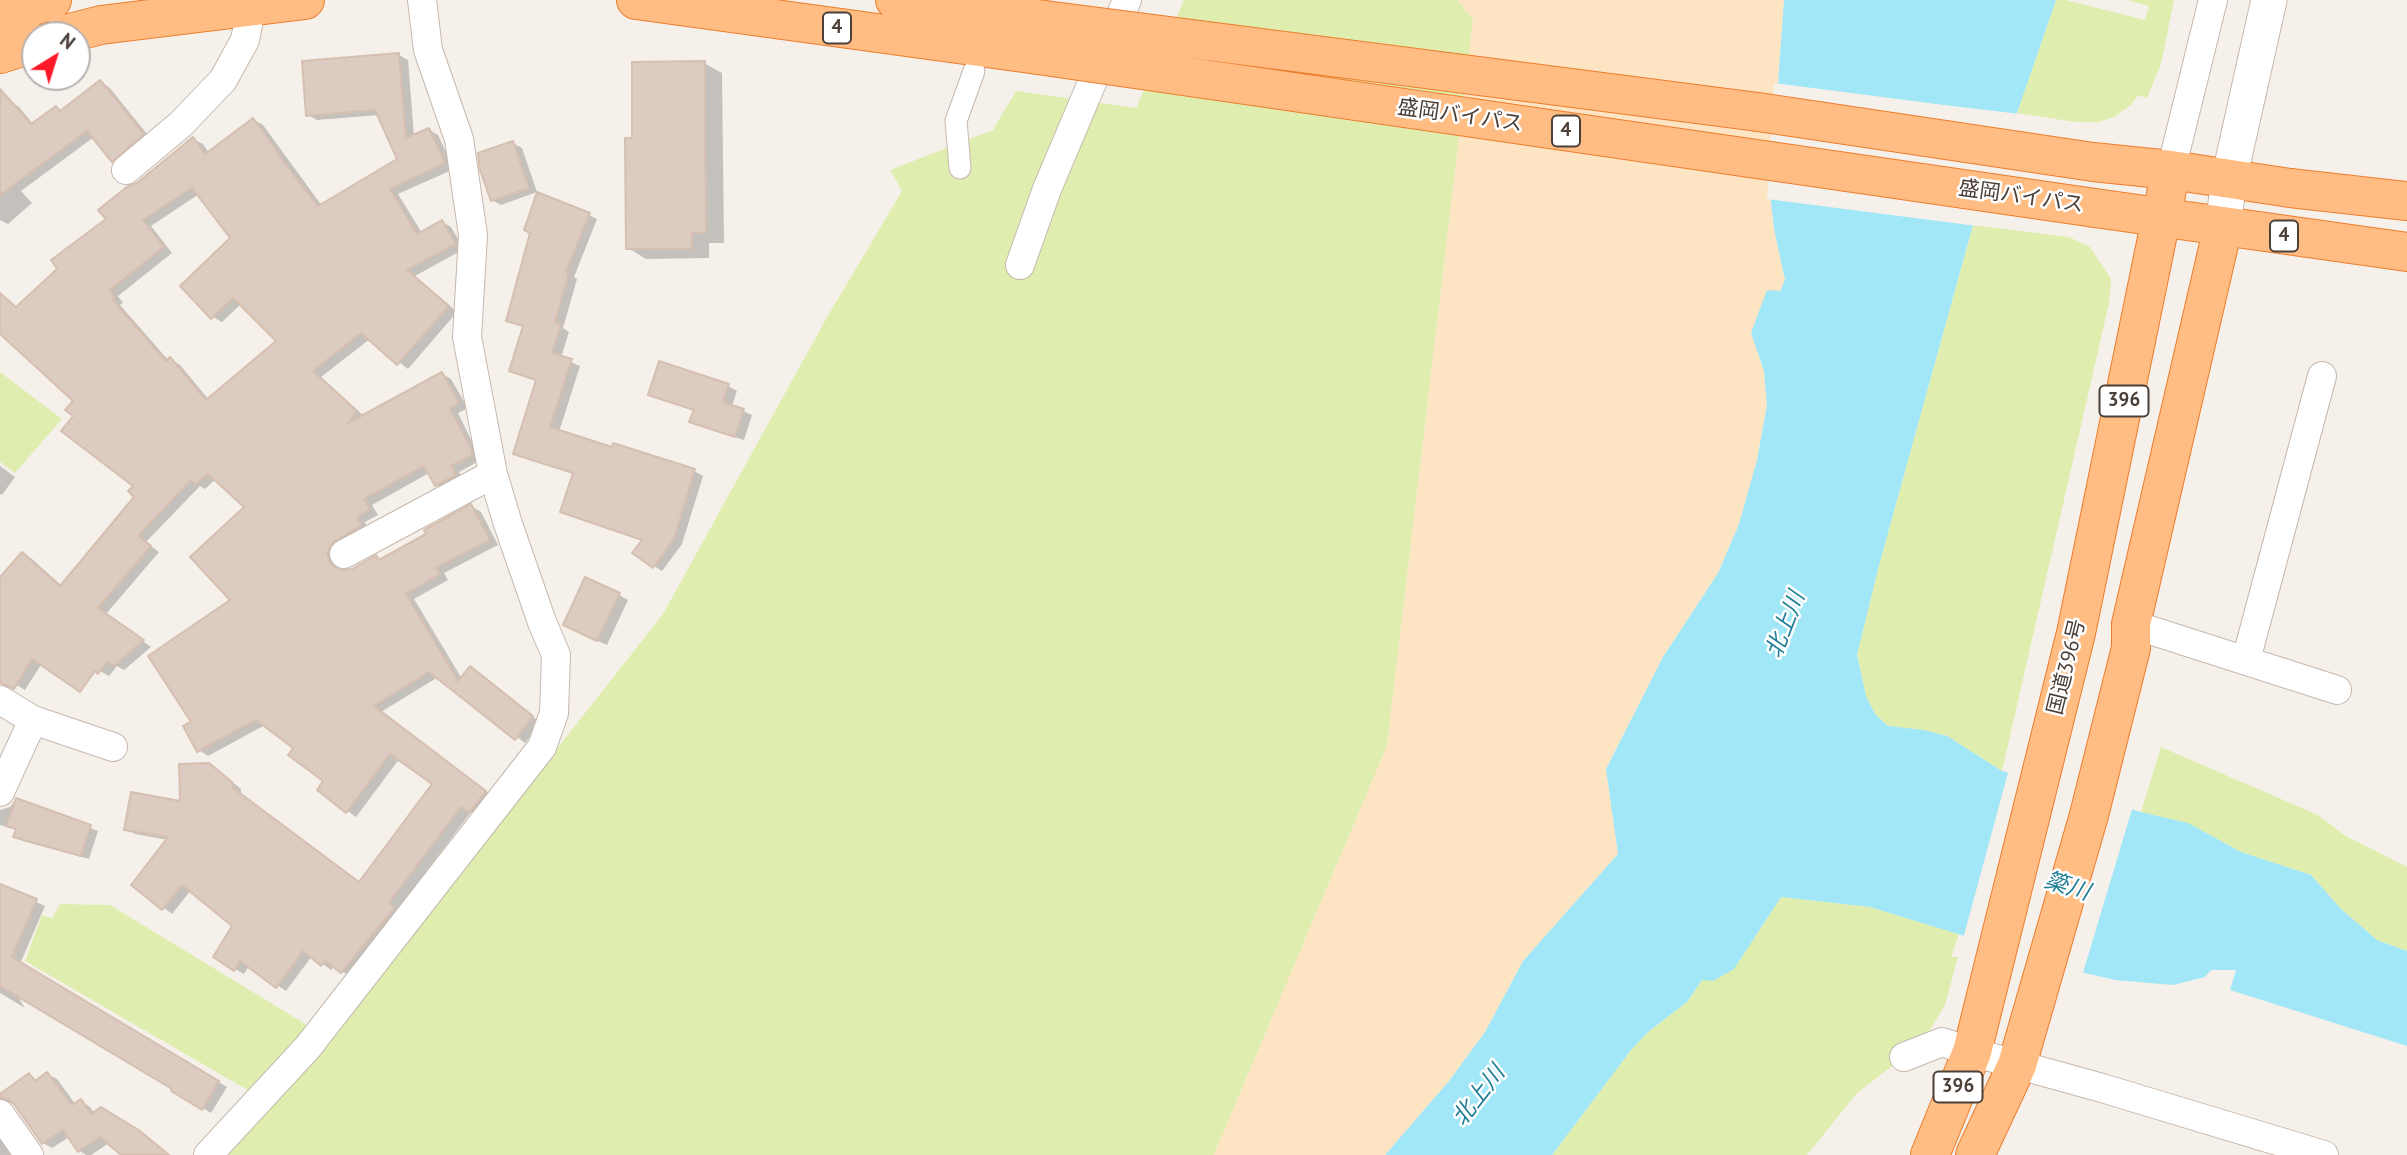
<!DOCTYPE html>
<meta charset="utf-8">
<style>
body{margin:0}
#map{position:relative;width:2407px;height:1155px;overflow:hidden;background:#f6f0ea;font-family:"PT Sans",sans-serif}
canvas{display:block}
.north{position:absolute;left:21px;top:21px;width:70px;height:70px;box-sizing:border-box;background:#fff;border:2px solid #b7b2af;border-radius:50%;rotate:38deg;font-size:19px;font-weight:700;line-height:28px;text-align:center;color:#4b3f37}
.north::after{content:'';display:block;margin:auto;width:24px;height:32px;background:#ff1827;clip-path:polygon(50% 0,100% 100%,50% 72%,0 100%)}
</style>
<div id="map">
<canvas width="2407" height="1155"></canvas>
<div class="north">N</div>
</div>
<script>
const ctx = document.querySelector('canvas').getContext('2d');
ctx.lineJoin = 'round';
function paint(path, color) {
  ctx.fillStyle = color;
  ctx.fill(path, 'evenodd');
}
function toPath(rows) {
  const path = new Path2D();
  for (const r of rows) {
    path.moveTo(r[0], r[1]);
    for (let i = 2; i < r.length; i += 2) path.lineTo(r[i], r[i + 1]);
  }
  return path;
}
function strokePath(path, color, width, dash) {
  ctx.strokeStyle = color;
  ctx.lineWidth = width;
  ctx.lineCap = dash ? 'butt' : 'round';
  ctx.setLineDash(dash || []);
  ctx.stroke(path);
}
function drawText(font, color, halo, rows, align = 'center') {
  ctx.font = font + ' "PT Sans","Noto Sans JP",sans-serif';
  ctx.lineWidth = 5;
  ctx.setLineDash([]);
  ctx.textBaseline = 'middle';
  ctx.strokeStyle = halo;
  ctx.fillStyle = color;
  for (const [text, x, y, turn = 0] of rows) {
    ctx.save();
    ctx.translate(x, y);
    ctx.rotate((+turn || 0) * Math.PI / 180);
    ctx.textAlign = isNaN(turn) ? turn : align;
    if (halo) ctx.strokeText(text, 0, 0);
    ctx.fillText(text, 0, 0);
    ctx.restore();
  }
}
paint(toPath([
 [1184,0,1458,0,1473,20,1387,746,1214,1155,225,1155,313,1059,663,614,826,319,902,191,890,170,993,130,1016,91,1136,108],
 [2056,0,2066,0,2145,20,2149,6,2127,0,2174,0,2161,64,2147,98,2138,95,2131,105,2114,117,2099,122,2075,122,2017,113],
 [1973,225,2069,237,2090,247,2111,279,2109,303,2002,771,1947,736,1924,730,1888,726,1875,714,1866,696,1857,655,1878,569],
 [0,372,62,419,15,473,0,462],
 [2161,747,2318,815,2346,836,2407,867,2407,951,2377,940,2341,909,2311,875,2241,852,2187,823,2141,812],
 [1781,897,1870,907,1959,934,1951,957,1958,957,1945,1005,1930,1030,1904,1057,1857,1093,1807,1155,1552,1155,1631,1050,1648,1032,1687,1002,1702,980,1734,969],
 [60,904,110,905,307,1025,251,1092,25,961,42,915,52,918]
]), '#dfeeaf');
paint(toPath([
 [1458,0,1784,0,1770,193,1774,229,1785,280,1780,291,1751,333,1764,371,1767,405,1757,460,1739,524,1718,573,1663,657,1606,769,1618,854,1523,961,1485,1032,1449,1081,1385,1155,1214,1155,1387,746,1473,20]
]), '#fde4c3');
paint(toPath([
 [1784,0,2056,0,2017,113,1973,225,1878,569,1857,655,1866,696,1875,714,1888,726,1924,730,1947,736,2002,771,2141,812,2188,823,2241,852,2311,875,2341,909,2377,940,2407,951,2407,1046,2230,990,2236,970,2211,970,2205,977,2173,985,2115,980,2085,973,1870,907,1781,897,1734,969,1713,981,1702,980,1687,1002,1648,1032,1631,1050,1552,1155,1385,1155,1449,1081,1485,1032,1523,961,1618,854,1606,769,1663,657,1718,573,1739,524,1757,460,1767,405,1764,371,1751,333,1767,290,1780,291,1785,280,1774,229,1770,193]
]), '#a1e7f7');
paint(toPath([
 [1774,83,1944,105,2020,114,1977,226,1767,199],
 [2009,769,2133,806,2082,976,1963,939]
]), '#f6f0ea');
paint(toPath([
 [399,55,408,60,414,136,429,130,438,135,454,169,398,194,422,233,442,222,451,227,464,249,415,276,457,312,408,369,370,339,321,377,364,416,442,374,451,379,468,408,458,413,481,460,459,472,464,480,445,491,436,485,429,473,372,505,378,515,365,522,369,531,336,560,341,572,352,570,376,557,381,560,428,535,471,506,481,512,498,545,444,573,448,580,414,599,462,679,479,674,541,723,525,743,438,677,381,712,494,797,479,816,471,812,397,910,351,977,334,966,331,970,312,956,286,991,249,966,244,974,235,969,235,926,191,890,172,914,133,884,168,840,135,834,126,829,182,803,219,771,241,789,241,795,360,883,434,784,400,758,356,817,319,790,326,781,295,748,265,725,208,756,199,750,193,723,233,600,246,507,216,479,205,489,200,486,146,542,159,552,106,614,151,647,124,670,117,666,109,676,100,671,0,581,23,554,32,559,62,586,137,497,136,486,75,416,75,401,0,332,0,305,5,299,18,308,109,220,138,184,193,139,203,144,209,153,254,120,263,125,322,206,400,160,379,115,317,120,308,115],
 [199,194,233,239,213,317,222,322,241,304,279,341,209,400,180,365,171,360,169,361,120,305,123,303,118,296,172,253,151,226],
 [704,63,722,73,724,243,709,243,709,258,646,259,628,248],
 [100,82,109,87,151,139,122,166,113,161,94,137,21,191,32,203,8,224,0,220,0,106,10,102,19,107,34,125,56,109,62,112],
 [513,143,522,148,537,192,501,205,492,200],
 [589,215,597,219,574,277,577,279,563,328,569,332,561,358,580,366,559,432,694,471,703,476,682,544,662,571,654,566,644,541,571,516,562,511,575,474,524,458,515,453,537,381,511,370,524,327,508,320],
 [728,386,737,391,732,406,752,415,744,440,700,426,691,421,695,411,650,394],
 [0,466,15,477,2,495,0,494],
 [619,595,628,600,607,645,574,630],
 [0,637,42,663,25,690,0,675],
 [16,800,98,831,89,859,23,841,15,836,17,830,0,825,0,810,10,807],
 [0,886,45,906,20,964,227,1087,211,1113,15,992,25,1008,0,993],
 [47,1074,57,1079,76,1105,81,1101,90,1107,95,1114,101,1109,149,1138,169,1155,123,1155,109,1143,91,1155,86,1155,80,1151,69,1137,52,1148,43,1143,14,1102,2,1104,0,1096,29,1075,38,1081],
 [0,1137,14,1155,0,1155]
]), '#0003');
const building = toPath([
 [399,53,406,138,429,128,445,163,390,189,417,234,442,220,456,244,407,270,449,306,397,365,361,333,313,371,357,411,348,423,442,372,459,403,450,408,471,448,473,455,451,466,456,475,435,486,424,466,364,499,370,510,357,517,361,526,336,540,330,546,327,554,330,562,336,568,343,570,352,569,376,555,379,560,426,534,424,530,471,504,490,540,436,568,440,574,406,594,458,681,470,666,533,716,515,740,429,672,374,706,486,791,469,813,461,807,389,903,395,907,341,973,325,961,321,966,303,951,276,988,240,961,234,971,213,957,232,926,182,885,162,910,131,885,168,837,124,830,131,792,180,801,179,764,209,763,232,782,233,788,359,882,432,784,390,754,346,813,317,790,323,781,288,755,293,748,256,720,197,752,183,726,191,722,148,656,230,600,190,557,244,507,208,474,195,485,191,480,138,536,151,546,98,608,144,640,114,666,107,662,98,674,95,671,80,692,32,659,14,689,0,683,0,577,22,552,60,586,134,497,128,491,133,486,61,431,73,416,65,410,73,401,0,334,0,293,16,307,57,269,51,260,106,219,98,210,128,186,137,183,193,137,205,154,253,118,278,152,277,153,318,206,397,159,375,110,306,116,302,61,399,53],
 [192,188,230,238,180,286,211,319,233,298,276,341,206,400,170,357,166,361,112,299,115,297,110,290,164,247,143,220,192,188],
 [705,61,706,233,692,233,692,249,626,249,625,138,632,138,632,62,705,61],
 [100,80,144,134,112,162,87,131,0,195,0,89,31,124,56,106,60,111,100,80],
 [513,141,529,188,491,201,480,170,478,153,513,141],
 [537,192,590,213,566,272,569,272,555,323,561,325,552,353,572,359,550,427,612,447,613,443,695,469,674,539,653,568,632,553,642,540,560,512,573,473,513,454,536,380,509,371,523,326,506,321,530,233,524,230,537,192],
 [659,361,729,384,723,402,744,409,735,437,689,422,694,410,648,395,659,361],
 [585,577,620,593,597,641,563,625,585,577],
 [16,798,91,825,81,856,13,837,16,829,6,826,16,798],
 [0,884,37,899,12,957,219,1081,202,1110,171,1091,172,1089,0,986,0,884],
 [47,1072,72,1105,81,1099,91,1114,101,1107,140,1131,169,1155,121,1155,100,1137,78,1152,63,1130,42,1144,14,1104,8,1099,0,1098,0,1094,29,1073,35,1081,47,1072]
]);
paint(building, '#dccbc1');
strokePath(building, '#d5bfb0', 2);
const pedestrian = toPath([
 [960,168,956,121,974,71]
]);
const minor = toPath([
 [126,170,181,124,223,80,245,40,252,5],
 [2171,170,2213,0],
 [1020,265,1047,189,1127,0],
 [344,554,493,474],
 [2131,624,2337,690],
 [2246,660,2322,376],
 [0,700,33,720,113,747],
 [0,792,33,720],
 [1904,1057,1942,1042,1972,1052,2102,1088,2324,1155],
 [0,1114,29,1155],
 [208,1155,308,1047,414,911,542,747,554,713,556,655,542,622,508,524,493,474,467,337,473,235,459,139,428,50,422,0]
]);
const tertiary = toPath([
 [2223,227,2229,179,2269,0]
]);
const trunk = toPath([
 [636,0,1038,55],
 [895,0,1045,20],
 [0,17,52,0],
 [62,35,101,25,305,0],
 [0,54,35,43],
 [1758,112,2093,162,2171,170,2290,188,2407,201],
 [2095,208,2407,252],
 [1930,1155,1972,1052,2076,633,2171,170],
 [1975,1155,2017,1065,2089,815,2131,648,2131,624,2223,227]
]);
strokePath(pedestrian, '#c6b8ae', 23);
strokePath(minor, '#c6b8ae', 30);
strokePath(tertiary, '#c6b8ae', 37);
strokePath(trunk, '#ec7d2e', 40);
strokePath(pedestrian, '#fff', 21);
strokePath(minor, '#fff', 28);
strokePath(tertiary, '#fff', 35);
strokePath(trunk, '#ffbd83', 38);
const trunkBridge = toPath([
 [1045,20,1758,112],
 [1038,55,2095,208]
]);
strokePath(trunkBridge, '#ec7d2e', 40, []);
strokePath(trunkBridge, '#ffbd83', 38);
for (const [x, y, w] of [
 [837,28,28],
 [1566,131,28],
 [2284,236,28],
 [2124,401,49],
 [1958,1087,49]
]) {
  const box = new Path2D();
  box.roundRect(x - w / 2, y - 15.5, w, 31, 5);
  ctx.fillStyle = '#fff';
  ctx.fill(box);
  strokePath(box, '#4b3f37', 2);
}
drawText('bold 19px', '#4b3f37', null, [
 ["4",837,28],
 ["4",1566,131],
 ["4",2284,236],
 ["396",2124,401],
 ["396",1958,1087]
]);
drawText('21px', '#4b3f37', '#fff', [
 ["盛岡バイパス",1460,116,8],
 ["盛岡バイパス",2021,197,8],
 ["国道396号",2067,667,-76]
]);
drawText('italic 23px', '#1f7e96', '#fff', [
 ["北上川",1786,625,-69],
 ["簗川",2067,887,17],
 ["北上川",1479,1096,-52]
]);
</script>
